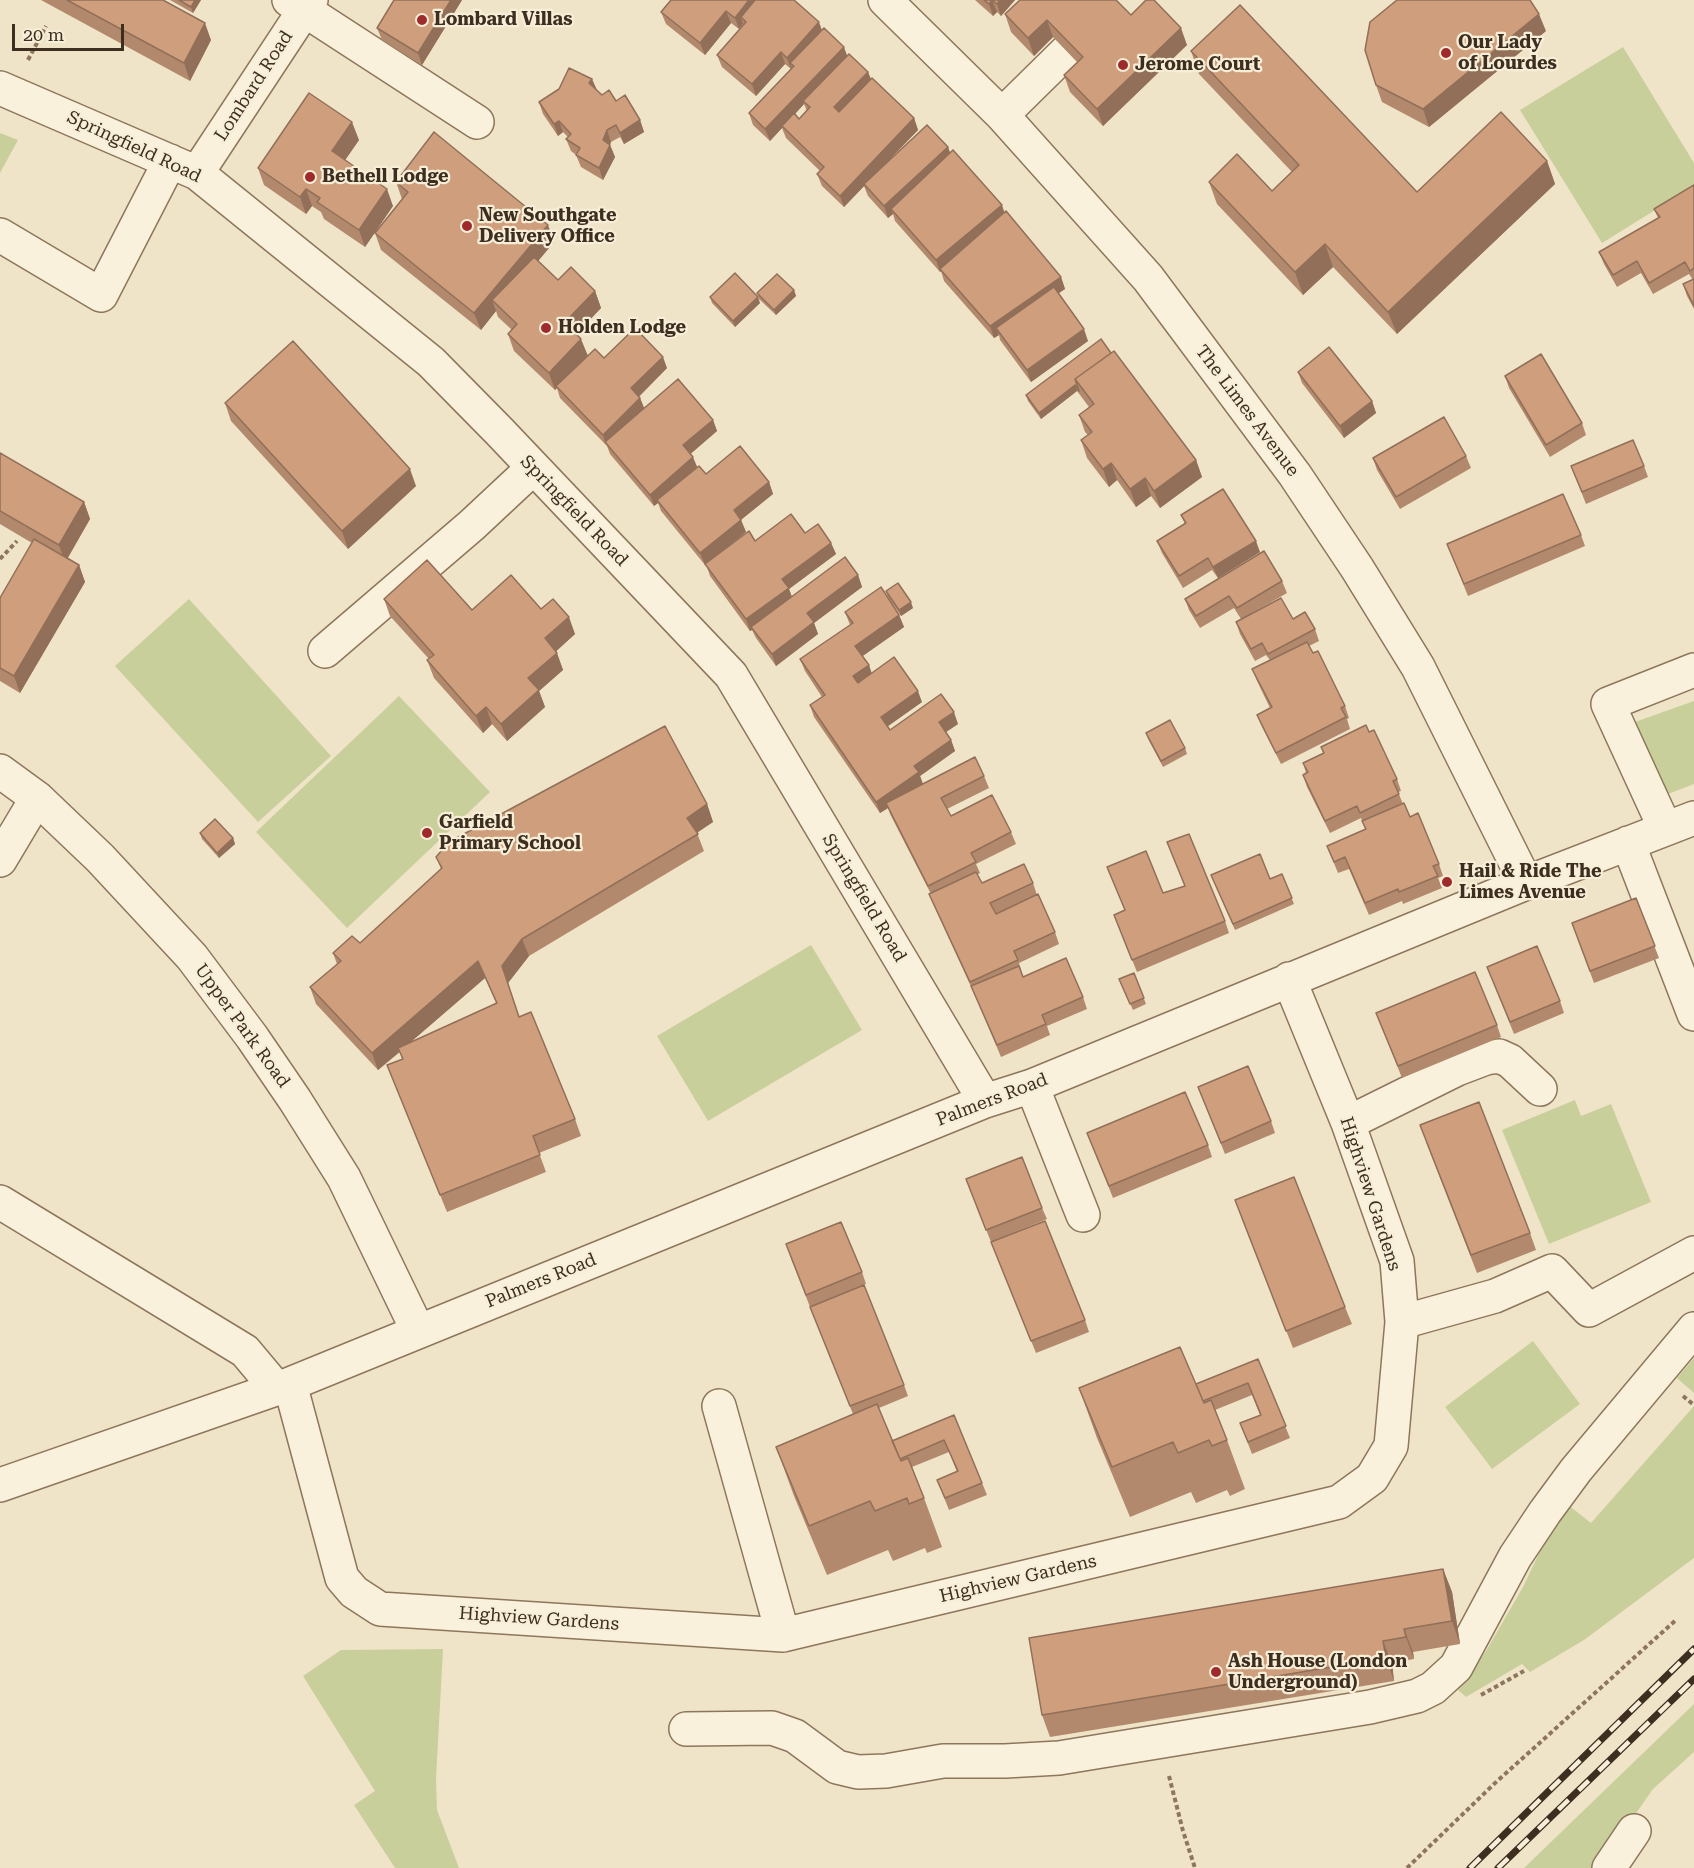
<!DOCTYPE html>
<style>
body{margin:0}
#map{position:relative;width:1694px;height:1868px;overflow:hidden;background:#f0e4c8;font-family:"Roboto Serif",serif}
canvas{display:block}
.scale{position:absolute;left:12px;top:24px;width:112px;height:27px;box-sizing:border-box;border:3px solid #3d2e20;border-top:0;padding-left:8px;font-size:18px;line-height:21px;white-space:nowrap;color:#3d2e20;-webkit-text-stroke:4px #f7eed8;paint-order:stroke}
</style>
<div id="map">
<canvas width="1694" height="1868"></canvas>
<div class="scale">20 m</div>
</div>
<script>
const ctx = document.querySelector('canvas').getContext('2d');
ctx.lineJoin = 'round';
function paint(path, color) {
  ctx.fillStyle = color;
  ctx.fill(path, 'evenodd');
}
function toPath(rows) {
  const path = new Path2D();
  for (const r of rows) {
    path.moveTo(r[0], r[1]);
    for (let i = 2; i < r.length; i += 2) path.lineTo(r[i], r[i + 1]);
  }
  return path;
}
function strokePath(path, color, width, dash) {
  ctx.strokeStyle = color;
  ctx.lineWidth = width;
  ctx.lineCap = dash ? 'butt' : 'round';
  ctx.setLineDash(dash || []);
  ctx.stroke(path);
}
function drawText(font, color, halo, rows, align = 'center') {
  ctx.font = font + ' "Roboto Serif",serif';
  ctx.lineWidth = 4.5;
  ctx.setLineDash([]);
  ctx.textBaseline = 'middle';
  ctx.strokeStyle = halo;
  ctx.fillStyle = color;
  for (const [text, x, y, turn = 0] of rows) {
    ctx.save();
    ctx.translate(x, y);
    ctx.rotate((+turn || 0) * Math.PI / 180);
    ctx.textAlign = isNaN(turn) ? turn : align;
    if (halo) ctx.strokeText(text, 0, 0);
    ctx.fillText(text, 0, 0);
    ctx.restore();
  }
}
paint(toPath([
 [1623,47,1694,163,1694,186,1602,243,1520,110],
 [0,133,18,140,0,173],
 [189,599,331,756,258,822,115,666],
 [399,696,490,792,347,928,256,832],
 [1694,701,1694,784,1663,796,1635,722],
 [811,945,862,1030,708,1121,657,1036],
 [1575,1100,1581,1116,1611,1104,1651,1202,1549,1244,1502,1130],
 [1533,1341,1580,1404,1492,1469,1445,1407],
 [1694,1358,1694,1393,1677,1378],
 [1694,1406,1694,1558,1584,1640,1530,1672,1522,1664,1466,1697,1458,1690,1486,1651,1523,1587,1544,1543,1567,1504,1591,1523],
 [443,1649,436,1779,437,1810,459,1868,395,1868,354,1805,375,1791,303,1676,341,1650],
 [1694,1704,1694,1752,1653,1789,1598,1868,1524,1868]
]), '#c9cf9b');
const minor = toPath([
 [289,0,477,122],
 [885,0,1002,115,1148,278,1295,475,1357,568,1418,667,1526,883],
 [0,88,197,173,431,362,499,431,731,675,985,1101],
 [1002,115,1067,51],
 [197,173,311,0],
 [0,235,101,295,170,161],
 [325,651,472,525,533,468],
 [0,771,37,798,100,858,192,957,252,1037,295,1100,344,1178,418,1331],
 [1665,828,1608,704,1694,670],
 [1628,843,1694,1014],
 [0,860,37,798],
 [1032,1086,1083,1215],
 [1348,1123,1457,1069,1486,1058,1499,1056,1510,1061,1540,1089],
 [0,1202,245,1351,276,1388],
 [1402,1322,1495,1296,1552,1271,1589,1310,1694,1253],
 [290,1384,342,1578,354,1592,380,1609,783,1635,1339,1502,1372,1478,1391,1446,1402,1322,1397,1261,1348,1123,1289,979],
 [719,1406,783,1635],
 [0,1485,290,1384,985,1101,1032,1086,1526,883,1694,818],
 [686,1729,772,1728,795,1736,837,1767,858,1772,886,1771,943,1761,1005,1761,1059,1758,1370,1707,1417,1696,1433,1688,1456,1667,1515,1557,1545,1512,1576,1470,1694,1329],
 [1609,1868,1634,1831]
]);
strokePath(minor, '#8d765c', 36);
strokePath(toPath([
 [28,60,46,26],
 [0,559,17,541],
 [1683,1396,1694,1405],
 [1481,1695,1524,1671],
 [1169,1776,1183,1831,1195,1868],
 [1407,1868,1494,1784,1677,1619]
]), '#8d765c', 4, [4.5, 3]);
strokePath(minor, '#faf1dc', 33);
const rail = toPath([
 [1470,1868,1694,1649],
 [1498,1868,1694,1679]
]);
strokePath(rail, '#3d2e20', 7);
strokePath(rail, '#f7eed8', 4.5, [14]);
paint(toPath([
 [41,0,163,0,211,40,190,81],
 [170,0,201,0,193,13],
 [462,0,422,65,382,40,377,28],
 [671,0,822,30,847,56,868,72,871,79,914,118,918,130,889,160,948,147,950,153,1004,212,1061,277,1065,289,1058,293,1088,341,1031,382,1000,340,999,335,994,338,944,281,941,271,940,272,895,221,893,214,888,218,868,196,864,186,844,207,822,186,817,174,820,171,786,138,782,128,770,141,753,125,749,113,791,69,785,64,756,96,722,67,717,55,744,25,743,24,739,29,731,23,705,55,666,24,661,12],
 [804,104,807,111,799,119,795,114],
 [975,0,1015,0,1001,16,997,12,993,16],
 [1005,14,1131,15,1187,45,1103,126,1070,92,1064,75,1077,62,1053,37,1034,56,1011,32],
 [1546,31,1429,127,1382,102,1376,85],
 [1191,51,1417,192,1547,161,1555,184,1397,334,1333,267,1303,295,1217,204,1209,182,1272,191,1292,172,1199,74],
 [592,79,596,90,602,95,616,101,640,120,644,132,624,144,620,137,611,142,610,145,615,157,603,180,581,167,576,155,571,151,566,139,568,137,563,132,558,136,543,114,539,102],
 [359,140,345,160,393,206,365,247,324,219,321,212,312,206,306,214,264,185,258,168],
 [396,182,554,242,538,261,558,280,595,291,601,308,576,334,588,356,667,368,639,397,640,398,644,408,713,420,717,431,690,454,697,467,706,474,769,482,773,494,741,520,746,532,710,561,755,541,805,533,831,543,836,554,789,589,792,597,858,575,862,587,814,623,818,634,776,666,756,638,752,630,750,631,710,576,706,564,705,565,661,511,658,503,654,506,610,454,607,446,560,398,557,388,555,390,514,351,508,334,512,330,498,317,496,311,481,330,381,250,375,233,402,199],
 [1694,185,1694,309,1687,296,1683,284,1693,280,1689,274,1653,294,1641,273,1617,287,1604,264,1599,252,1658,218,1654,209],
 [794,290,796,296,776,315,759,299,757,293],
 [710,297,760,303,735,327,712,303],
 [1111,353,1196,460,1202,477,1160,508,1151,496,1136,507,1117,480,1109,487,1087,458,1081,440,1088,435,1085,432,1079,415,1089,407,1077,391,1041,419,1028,401,1026,395],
 [1298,372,1372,401,1376,413,1344,438,1302,383],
 [1505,376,1582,423,1586,435,1550,457,1509,388],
 [225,403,416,486,348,549,231,421],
 [0,453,84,502,90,519,68,558,79,565,85,582,20,693,0,681,0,598,32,543,0,524],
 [1466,456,1471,468,1400,509,1377,470,1373,458],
 [1571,466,1644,466,1648,477,1586,504],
 [1181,515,1260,552,1218,578,1212,570,1183,588,1162,553,1157,541,1185,524],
 [1581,535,1585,546,1468,596,1447,544],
 [1282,581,1287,593,1252,613,1293,619,1315,629,1319,641,1309,646,1345,706,1349,718,1347,719,1350,729,1281,764,1262,727,1257,715,1270,708,1257,681,1252,669,1270,660,1266,655,1255,661,1240,634,1236,622,1241,619,1234,608,1200,628,1189,610,1185,599],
 [886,591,913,608,901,616,888,597],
 [384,599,472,610,575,634,556,651,563,670,539,691,545,707,507,741,492,724,483,733,434,678,427,660,429,659,390,616],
 [845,612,899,615,904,627,862,656,869,665,871,673,922,702,887,727,890,730,958,724,946,732,951,740,955,751,920,776,923,784,984,776,989,788,947,809,951,816,1011,832,1016,844,976,864,980,873,977,875,982,883,1033,883,1037,895,1055,932,1059,944,1019,963,1023,977,1083,997,1087,1009,1047,1026,1050,1035,1001,1057,973,991,934,906,929,894,931,894,890,814,888,808,880,813,814,717,810,705,822,697,805,671,800,659,850,625],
 [1369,732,1397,779,1401,791,1398,792,1403,804,1439,864,1443,876,1438,878,1442,888,1403,904,1402,901,1369,915,1349,869,1338,873,1327,846,1365,829,1361,818,1330,833,1307,787,1303,775,1306,773,1303,763,1323,753,1321,747],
 [1146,733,1185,748,1187,754,1163,767,1148,739],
 [707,804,713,822,697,833,704,851,529,956,508,983,519,1017,575,1119,581,1136,539,1153,546,1172,447,1212,387,1065,402,1059,400,1052,378,1070,316,1004,310,987,337,964,333,953,360,943,441,869,436,857],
 [485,978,496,1003,411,1042],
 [200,833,233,838,235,844,219,858,202,839],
 [1107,867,1225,921,1229,933,1137,972,1114,915,1125,910],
 [1282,874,1294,904,1235,930,1213,880,1270,879],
 [1636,898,1659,958,1594,983,1572,923],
 [1487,967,1560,1001,1564,1013,1514,1034],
 [1134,973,1146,1004,1133,1010,1122,985],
 [1376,1013,1497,1025,1501,1037,1402,1078],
 [1198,1087,1271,1121,1275,1133,1225,1154],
 [1087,1133,1208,1145,1212,1157,1113,1198],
 [1426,1142,1530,1233,1536,1250,1477,1273],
 [966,1179,1042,1208,1047,1219,991,1242],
 [1241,1217,1345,1307,1352,1324,1293,1348],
 [996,1254,1085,1320,1089,1332,1036,1353],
 [790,1256,862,1272,866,1284,810,1307],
 [815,1318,904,1385,908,1396,879,1408,892,1441,954,1415,987,1495,949,1510,937,1480,957,1472,949,1452,912,1467,924,1498,942,1547,927,1553,925,1548,893,1561,888,1550,827,1575,794,1496,776,1447,853,1414],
 [1258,1359,1290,1438,1252,1454,1240,1423,1260,1415,1252,1395,1215,1410,1227,1440,1245,1489,1230,1496,1227,1490,1196,1503,1191,1492,1130,1517,1097,1438,1079,1388,1196,1384],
 [1443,1569,1452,1592,1460,1644,1413,1652,1414,1659,1392,1663,1394,1681,1050,1737,1042,1715]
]), '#b2896c');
paint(toPath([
 [195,0,201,0,193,13,191,7],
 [451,0,462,0,422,65,418,53],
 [749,0,763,0,741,17,743,24,739,29,735,18],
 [992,0,997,12,993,16,989,4],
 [1000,0,1015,0,1001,16,997,4],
 [726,11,731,23,705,55,700,43],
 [1539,14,1546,31,1429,127,1423,109],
 [1047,20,1053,37,1034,56,1028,38],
 [819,22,823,33,790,63,792,68,791,69,787,58],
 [205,23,211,40,190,81,184,63],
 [1181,28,1187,45,1103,126,1097,109],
 [844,47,848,58,803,101,804,104,783,127,782,126,782,128,770,141,765,129],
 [781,52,785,64,756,96,752,84],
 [868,72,872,83,838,119,834,107],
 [592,79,597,90,589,83],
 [914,118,918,130,844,207,840,196],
 [640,120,644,132,624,144,620,133],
 [559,121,563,132,558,136,554,124],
 [352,122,359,140,339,169,332,151],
 [607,130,611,142,608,149,610,145,615,157,603,180,599,168,603,140],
 [948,147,952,158,891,209,893,214,888,218,884,206],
 [1547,161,1555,184,1397,334,1388,312],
 [306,189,312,206,306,214,300,197],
 [387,189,393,206,365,247,359,230],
 [1002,205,1006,217,940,269,941,271,940,272,936,260],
 [548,225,554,242,500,307,492,300,496,311,481,330,474,313],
 [1325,244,1333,267,1303,295,1295,272],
 [1061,277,1065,289,1000,334,996,328,999,335,994,338,990,326],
 [794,290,796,296,776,315,774,310],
 [595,291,601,308,571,340,565,322],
 [758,297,760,303,735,327,733,321],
 [1084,329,1088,341,1031,382,1027,370],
 [581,339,588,356,555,390,549,373],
 [663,357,667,368,635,400,631,388],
 [1075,385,1077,391,1041,419,1039,413],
 [640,398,645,410,605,442,603,435],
 [1372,401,1376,413,1344,438,1340,426],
 [713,420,717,431,687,457,683,445],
 [693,457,698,469,657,500,658,503,654,506,650,495],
 [1196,460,1202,477,1160,508,1154,491],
 [1111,463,1117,480,1109,487,1103,469],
 [410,469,416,486,348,549,342,531],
 [1145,478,1151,496,1136,507,1130,489],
 [769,482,773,494,738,522,734,510],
 [84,502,90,519,65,562,59,545],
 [741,520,746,532,705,565,700,553],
 [1256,541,1260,552,1218,578,1213,567],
 [831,543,836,554,789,589,793,600,751,627,752,630,750,631,746,619,782,579],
 [79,565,85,582,20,693,14,676],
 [858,575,862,587,814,623,818,634,776,666,772,654,807,613],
 [911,602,913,608,901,616,899,610],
 [899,615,904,627,860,658,855,646],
 [569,617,575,634,551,656,545,638],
 [557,653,563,670,539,691,545,707,507,741,501,724,528,678],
 [869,665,873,677,857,687,853,676],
 [918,691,922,702,885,728,881,717],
 [486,707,492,724,483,733,476,716],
 [954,712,958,724,943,734,939,722],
 [951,740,955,751,920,776,923,784,886,803,888,808,880,813,876,802,914,766],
 [707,804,713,822,693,835,687,818],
 [233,838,235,844,219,858,217,853],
 [522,939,529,956,508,983,525,1034,502,966],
 [478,961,485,978,378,1070,372,1053],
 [1443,1569,1452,1592,1460,1644,1452,1621],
 [1404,1629,1413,1652,1414,1659,1406,1637],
 [1383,1641,1392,1663,1394,1681,1386,1658]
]), '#916f58');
const building = toPath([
 [67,0,163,0,205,23,184,63,67,0],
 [179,0,195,0,191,7,179,0],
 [394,0,451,0,418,53,377,28,394,0],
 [671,0,749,0,735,18,726,11,700,43,661,12,671,0],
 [755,0,794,0,819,22,787,58,781,52,752,84,717,55,746,22,741,17,755,0],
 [984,0,1000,0,997,4,992,0,989,4,984,0],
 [1020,0,1116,0,1131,15,1146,0,1154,0,1181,28,1097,109,1064,75,1083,57,1047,20,1028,38,1005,14,1020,0],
 [1397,0,1530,0,1539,14,1423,109,1376,85,1365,50,1370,22,1397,0],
 [1240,5,1417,192,1501,112,1547,161,1388,312,1325,244,1295,272,1209,182,1237,154,1272,191,1299,165,1191,51,1240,5],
 [824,28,844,47,765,129,749,113,794,66,790,63,824,28],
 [849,54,868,72,834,107,839,112,872,78,914,118,840,196,817,174,824,167,782,126,794,113,799,119,810,107,803,101,849,54],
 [569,68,592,79,589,83,602,95,609,90,616,101,625,95,640,120,620,133,616,125,607,130,603,140,610,145,599,168,576,155,580,148,566,139,571,134,559,121,554,124,539,102,559,89,569,68],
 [309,93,352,122,332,151,387,189,359,230,317,202,320,198,306,189,300,197,258,168,309,93],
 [927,125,948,147,884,206,864,184,927,125],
 [434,132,548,225,474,313,375,233,408,192,396,182,434,132],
 [953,150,1002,205,936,260,891,209,953,150],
 [1694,185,1694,268,1690,271,1685,262,1649,283,1637,261,1613,275,1599,252,1660,217,1654,209,1694,185],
 [1006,211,1061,277,990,326,940,269,1006,211],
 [534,257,558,280,571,267,595,291,565,322,581,339,549,373,508,334,517,324,492,300,534,257],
 [735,273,758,297,733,321,710,297,735,273],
 [777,274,794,290,774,310,757,293,777,274],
 [1694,279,1694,306,1683,284,1694,279],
 [1054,287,1084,329,1027,370,996,328,1054,287],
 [635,328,663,357,631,388,640,398,603,435,556,386,595,349,604,358,635,328],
 [1101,339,1111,353,1075,379,1079,391,1075,385,1039,413,1026,395,1101,339],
 [293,341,410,469,342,531,225,403,293,341],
 [1329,347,1372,401,1340,426,1298,372,1329,347],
 [1114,351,1196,460,1154,491,1145,478,1130,489,1111,463,1103,469,1081,440,1092,432,1079,415,1094,404,1075,379,1114,351],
 [1541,354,1582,423,1546,445,1505,376,1541,354],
 [678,379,713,420,683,445,693,457,650,495,605,442,678,379],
 [1444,417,1466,456,1396,497,1373,458,1444,417],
 [1633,440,1644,466,1582,492,1571,466,1633,440],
 [740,446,769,482,734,510,741,520,700,553,657,500,699,466,706,474,740,446],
 [0,453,84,502,59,545,0,511,0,453],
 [1223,489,1256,541,1213,567,1208,558,1179,576,1157,541,1186,523,1181,515,1223,489],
 [1563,494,1581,535,1464,584,1447,544,1563,494],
 [791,514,805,533,818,524,831,543,782,579,789,588,746,619,705,564,749,531,755,541,791,514],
 [34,539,79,565,14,676,0,668,0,598,34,539],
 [1264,551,1282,581,1237,608,1229,596,1196,616,1185,599,1264,551],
 [845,557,858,575,807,613,814,622,772,654,751,627,845,557],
 [427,560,472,610,511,575,541,609,553,599,569,617,545,638,557,653,528,678,539,690,501,724,486,707,476,716,427,660,434,655,384,599,427,560],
 [898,583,911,602,899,610,886,591,898,583],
 [881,587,899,615,855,646,869,665,853,676,858,683,894,657,918,691,881,717,890,730,941,694,954,712,939,722,951,740,914,766,919,772,876,802,810,705,825,695,800,659,853,623,845,612,881,587],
 [1281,598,1293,619,1305,612,1315,629,1268,654,1262,643,1251,649,1236,622,1281,598],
 [1307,642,1313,653,1318,651,1345,706,1341,708,1346,717,1276,753,1257,715,1272,707,1252,669,1307,642],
 [1170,720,1185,748,1161,761,1146,733,1170,720],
 [1366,725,1369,732,1374,730,1397,779,1393,781,1399,794,1360,813,1357,806,1325,821,1303,775,1308,772,1303,763,1324,753,1321,747,1366,725],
 [665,726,707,804,687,818,698,834,522,939,502,966,519,1017,531,1012,575,1119,533,1136,540,1155,440,1195,387,1065,403,1059,398,1048,497,1003,478,961,372,1053,310,987,341,961,333,953,352,936,360,943,442,868,436,857,449,842,665,726],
 [975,757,984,776,941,798,951,816,992,795,1011,832,971,853,976,862,928,886,886,803,975,757],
 [1404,803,1410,817,1418,813,1439,864,1433,866,1438,876,1399,892,1398,889,1365,903,1345,857,1334,862,1327,846,1366,829,1362,821,1404,803],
 [215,819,233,838,217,853,200,833,215,819],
 [1189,834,1225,921,1132,960,1114,915,1125,910,1107,867,1146,851,1163,893,1185,886,1167,842,1189,834],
 [1260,854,1270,879,1282,874,1292,898,1233,924,1211,875,1260,854],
 [1024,864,1033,883,990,903,996,914,1038,894,1055,932,1014,951,1018,960,970,982,929,894,976,872,982,883,1024,864],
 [1636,898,1655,946,1590,971,1572,923,1636,898],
 [1537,946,1560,1001,1510,1022,1487,967,1537,946],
 [1066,958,1083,997,1042,1015,1046,1024,997,1045,971,986,1019,966,1023,977,1066,958],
 [1475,972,1497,1025,1398,1066,1376,1013,1475,972],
 [1134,973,1144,998,1130,1004,1119,979,1134,973],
 [1248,1066,1271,1121,1221,1143,1198,1087,1248,1066],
 [1185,1092,1208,1145,1109,1186,1087,1133,1185,1092],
 [1479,1102,1530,1233,1471,1255,1420,1125,1479,1102],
 [1022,1157,1042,1208,986,1230,966,1179,1022,1157],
 [1294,1177,1345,1307,1286,1331,1235,1200,1294,1177],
 [1045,1221,1085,1320,1031,1341,991,1242,1045,1221],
 [841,1222,862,1272,806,1295,786,1244,841,1222],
 [864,1285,904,1385,850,1406,810,1307,864,1285],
 [1180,1347,1204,1403,1211,1400,1227,1440,1212,1446,1209,1440,1178,1453,1173,1442,1112,1467,1079,1388,1180,1347],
 [1258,1359,1286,1426,1248,1442,1240,1423,1261,1415,1248,1383,1203,1401,1196,1384,1258,1359],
 [877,1404,901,1461,908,1458,924,1498,909,1504,907,1498,875,1511,870,1501,809,1526,776,1447,877,1404],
 [954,1415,982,1483,945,1498,937,1480,958,1471,944,1440,900,1459,892,1441,954,1415],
 [1443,1569,1452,1621,1404,1629,1406,1637,1383,1641,1386,1658,1042,1715,1029,1638,1443,1569]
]);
paint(building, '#cf9f7d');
strokePath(building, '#916f58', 1.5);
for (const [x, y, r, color] of [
 [422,20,6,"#9e2a2b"],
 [1446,53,6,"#9e2a2b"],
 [1123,65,6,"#9e2a2b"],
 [310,177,6,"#9e2a2b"],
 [467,226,6,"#9e2a2b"],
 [546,328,6,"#9e2a2b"],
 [427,833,6,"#9e2a2b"],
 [1447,882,6,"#9e2a2b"],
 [1216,1672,6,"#9e2a2b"]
]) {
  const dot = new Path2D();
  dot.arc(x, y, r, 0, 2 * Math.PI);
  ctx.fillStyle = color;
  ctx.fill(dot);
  strokePath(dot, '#f7eed8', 2);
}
drawText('bold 18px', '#3d2e20', '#f7eed8', [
 ["Lombard Villas",434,20],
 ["Our Lady",1458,43],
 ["of Lourdes",1458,64],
 ["Jerome Court",1135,65],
 ["Bethell Lodge",322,177],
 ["New Southgate",479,216],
 ["Delivery Office",479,237],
 ["Holden Lodge",558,328],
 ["Garfield",439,823],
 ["Primary School",439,844],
 ["Hail & Ride The",1459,872],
 ["Limes Avenue",1459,893],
 ["Ash House (London",1228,1662],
 ["Underground)",1228,1683]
], 'left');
drawText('18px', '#3d2e20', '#f7eed8', [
 ["Lombard Road",254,86,-57],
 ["Springfield Road",134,147,25],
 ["The Limes Avenue",1247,411,53],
 ["Springfield Road",574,511,46],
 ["Springfield Road",864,898,59],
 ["Upper Park Road",242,1026,54],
 ["Palmers Road",992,1100,-21],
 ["Highview Gardens",1370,1194,72],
 ["Palmers Road",541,1281,-22],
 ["Highview Gardens",1018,1579,-13],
 ["Highview Gardens",539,1619,4]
]);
</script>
